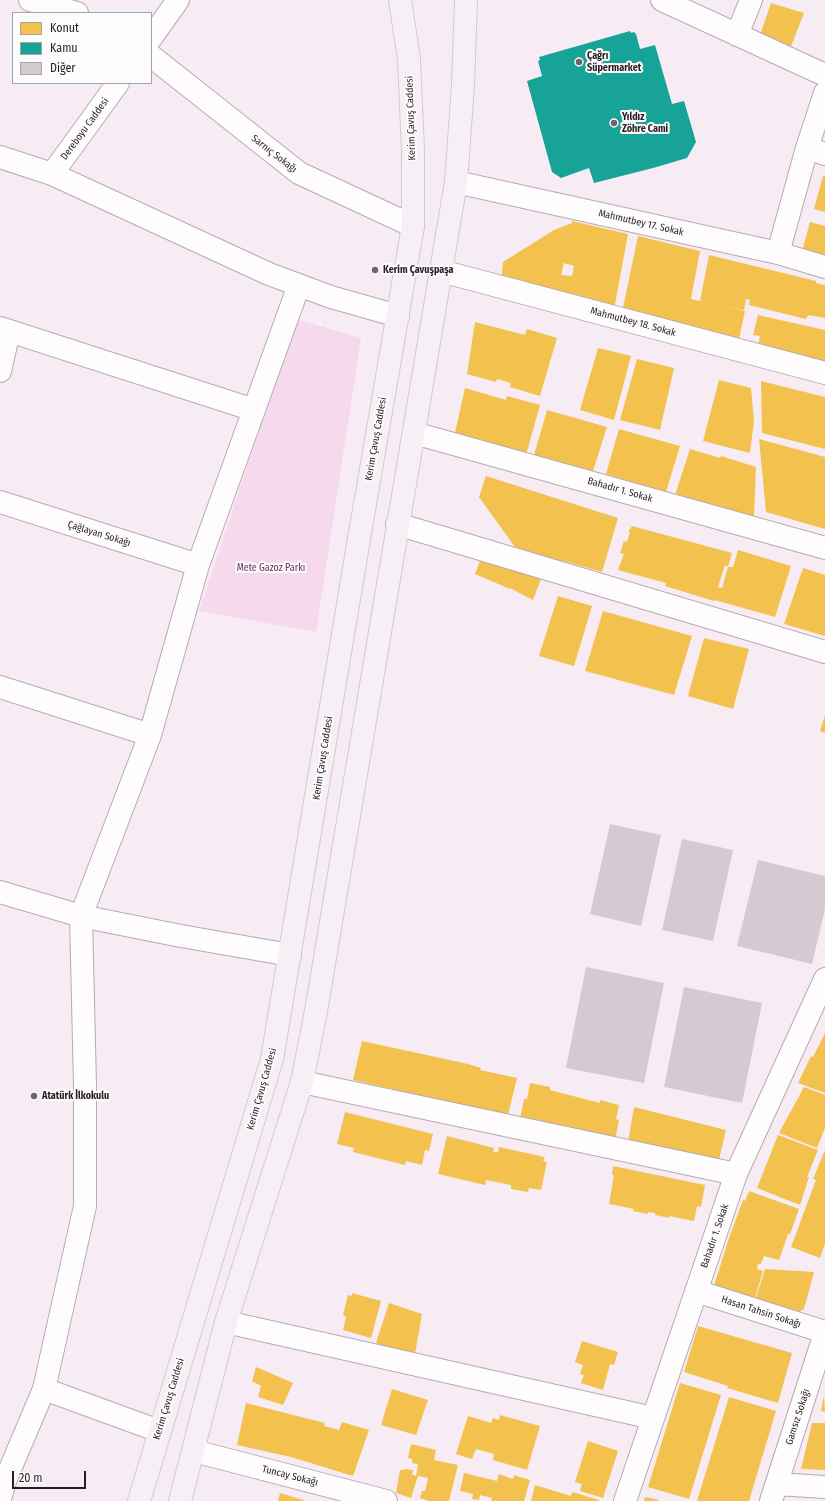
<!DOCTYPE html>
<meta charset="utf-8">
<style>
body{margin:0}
#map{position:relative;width:825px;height:1501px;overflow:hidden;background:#f7ecf4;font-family:"Fira Sans Condensed",sans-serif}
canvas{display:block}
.legend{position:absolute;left:12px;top:12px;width:140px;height:72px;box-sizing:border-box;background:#fcfcfc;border:1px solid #a8a3a6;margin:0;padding:5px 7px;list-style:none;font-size:12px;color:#291d25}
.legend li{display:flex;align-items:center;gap:8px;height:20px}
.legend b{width:20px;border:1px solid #a8a3a6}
.scale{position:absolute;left:12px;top:1471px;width:74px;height:18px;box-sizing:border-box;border:2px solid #291d25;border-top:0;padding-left:5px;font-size:12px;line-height:14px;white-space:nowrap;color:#291d25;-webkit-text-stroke:3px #fcfcfc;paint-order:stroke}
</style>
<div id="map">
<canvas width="825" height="1501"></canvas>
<ul class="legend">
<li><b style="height:11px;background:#f2c14e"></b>Konut</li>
<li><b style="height:11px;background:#17a398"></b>Kamu</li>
<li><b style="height:11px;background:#d5cad2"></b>Diğer</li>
</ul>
<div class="scale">20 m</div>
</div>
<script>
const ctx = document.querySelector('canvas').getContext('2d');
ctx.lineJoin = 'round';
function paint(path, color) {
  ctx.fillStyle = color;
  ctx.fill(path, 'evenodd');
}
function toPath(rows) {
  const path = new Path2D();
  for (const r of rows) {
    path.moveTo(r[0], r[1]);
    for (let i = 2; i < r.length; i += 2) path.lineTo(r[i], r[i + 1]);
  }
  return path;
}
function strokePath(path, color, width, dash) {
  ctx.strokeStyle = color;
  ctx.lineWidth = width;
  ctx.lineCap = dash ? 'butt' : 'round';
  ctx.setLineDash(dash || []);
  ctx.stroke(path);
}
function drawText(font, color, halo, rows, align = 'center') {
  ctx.font = font + ' "Fira Sans Condensed",sans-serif';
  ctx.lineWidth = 4;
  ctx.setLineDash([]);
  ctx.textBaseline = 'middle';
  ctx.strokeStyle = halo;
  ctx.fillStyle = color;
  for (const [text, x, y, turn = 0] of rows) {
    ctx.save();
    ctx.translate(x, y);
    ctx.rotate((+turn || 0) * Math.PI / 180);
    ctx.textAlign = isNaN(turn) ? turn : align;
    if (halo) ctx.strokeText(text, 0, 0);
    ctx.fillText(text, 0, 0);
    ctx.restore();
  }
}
paint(toPath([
 [296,319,361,338,316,632,199,611]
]), '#f7d9ee');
paint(toPath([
 [771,3,804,13,790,49,759,38],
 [823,176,825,176,825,212,814,209],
 [572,221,628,234,613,315,501,285,503,262,554,230,572,223],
 [564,263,574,266,572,276,561,275],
 [810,222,825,226,825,260,801,255],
 [638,236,700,251,691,299,700,301,709,255,816,281,816,283,825,285,825,318,808,315,806,319,749,305,750,300,746,299,744,310,728,307,745,311,738,344,621,317],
 [758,315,825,330,825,366,757,351,760,336,753,335],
 [475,322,525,335,527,329,557,338,540,396,510,387,511,383,497,379,496,382,467,374],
 [598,348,631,356,614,420,580,410],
 [637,359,674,368,660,430,620,420],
 [719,380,751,388,754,421,750,453,703,441],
 [761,381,825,397,825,449,762,433],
 [465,388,506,400,507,396,540,405,526,455,455,433],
 [547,410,607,427,593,471,534,455],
 [619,429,680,446,666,492,606,474],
 [759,439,825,457,825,529,766,512],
 [690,449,720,458,721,456,756,467,754,517,675,495],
 [486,476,618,518,602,572,564,561,564,562,515,547,479,497],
 [632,526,732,553,728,567,725,565,718,587,722,588,728,567,733,567,738,550,791,566,775,617,715,600,714,601,665,586,666,583,618,570,624,554,620,553,624,541,627,542,630,532,628,532],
 [483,553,541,579,533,600,510,588,510,589,475,574],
 [803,568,825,575,825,636,784,624],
 [558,596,592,606,574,666,539,656],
 [603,611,692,636,674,695,585,671],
 [704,638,749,649,733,709,688,696],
 [825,715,825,733,820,731],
 [825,1033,825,1093,798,1083,811,1056,813,1057],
 [362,1041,468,1064,481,1068,480,1070,517,1078,508,1115,353,1080],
 [530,1083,550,1087,550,1090,600,1103,600,1100,619,1105,616,1119,619,1120,615,1140,520,1119,524,1099,527,1099],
 [804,1087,825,1095,825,1128,817,1148,779,1133],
 [634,1107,726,1130,718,1164,628,1142],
 [345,1112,433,1134,429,1151,425,1150,422,1165,406,1161,405,1165,353,1152,354,1148,337,1144],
 [778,1135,818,1150,807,1177,809,1177,800,1205,757,1188],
 [447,1136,494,1148,493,1152,498,1152,499,1147,545,1157,543,1161,547,1162,541,1190,529,1188,528,1192,511,1189,511,1185,486,1180,485,1185,438,1174],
 [825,1150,825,1244,820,1258,791,1247,816,1180,813,1179],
 [613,1166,705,1185,701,1207,697,1206,694,1221,669,1216,669,1218,655,1215,655,1213,648,1212,648,1214,633,1211,634,1209,609,1204,614,1175,612,1175],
 [749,1191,799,1209,790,1234,788,1234,779,1260,764,1256,761,1264,758,1264,757,1269,763,1271,755,1298,712,1292,729,1238,743,1200,745,1201],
 [765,1269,814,1272,804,1309,794,1315,754,1304],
 [352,1293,381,1301,371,1338,343,1330,346,1317,343,1315,348,1295,352,1296],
 [389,1303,422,1314,415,1354,393,1350,376,1343],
 [698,1326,792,1353,778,1403,727,1388,728,1386,684,1372],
 [582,1341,618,1352,614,1365,610,1364,603,1390,581,1383,584,1375,580,1374,583,1365,575,1362],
 [256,1367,293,1383,283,1405,258,1397,261,1386,252,1381],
 [680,1383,721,1395,689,1499,648,1487],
 [392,1389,428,1400,416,1435,381,1425],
 [824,1395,825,1412,821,1411],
 [729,1397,776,1411,749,1501,697,1501],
 [246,1403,325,1423,324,1426,339,1430,342,1422,369,1430,353,1476,291,1457,237,1445],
 [500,1415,540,1426,527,1470,493,1460,494,1454,476,1449,472,1459,456,1454,468,1416,491,1423,493,1418,499,1420],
 [812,1423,825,1423,825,1470,801,1469],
 [588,1441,618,1451,603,1498,580,1491,582,1484,575,1482],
 [411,1444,436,1450,434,1460,458,1465,449,1501,429,1501,420,1498,422,1491,425,1491,428,1478,418,1476,411,1498,396,1493,400,1470,404,1470,405,1469,413,1470,412,1474,416,1476,418,1464,412,1463,412,1459,408,1458],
 [464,1473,497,1481,499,1474,513,1479,514,1475,530,1480,524,1501,491,1501,492,1498,480,1495,479,1500,472,1499,473,1494,460,1491],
 [535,1485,571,1496,572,1492,599,1500,599,1501,531,1501],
 [280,1493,306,1501,278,1501],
 [645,1497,659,1500,658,1501,644,1501]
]), '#f2c14e');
paint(toPath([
 [630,31,631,33,634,32,636,34,640,49,655,45,672,104,684,101,696,142,687,158,653,168,594,183,589,168,561,178,552,172,527,81,542,76,538,61,540,60,539,57]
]), '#17a398');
paint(toPath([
 [610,824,661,835,641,926,590,914],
 [682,839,733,850,713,941,662,930],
 [758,860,825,876,825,909,812,964,737,946],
 [586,967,664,983,644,1083,566,1068],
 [684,987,762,1003,742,1103,664,1087]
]), '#d5cad2');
const minor = toPath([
 [30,0,77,13],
 [662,0,825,75],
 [737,35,751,0],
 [151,38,178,0],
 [151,56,299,173,413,226],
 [807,148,825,154],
 [0,157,52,174,269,274,331,297,398,316],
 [52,174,118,83],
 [456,182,778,253,825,267],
 [778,253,807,148,825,93],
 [441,271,825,373],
 [0,328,254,410],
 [0,371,9,331],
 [414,433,825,548],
 [0,502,198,565],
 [397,524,825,652],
 [0,687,150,735],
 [0,892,81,916,150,735,198,565,299,285],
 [302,1082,736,1174],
 [696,1291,825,1332],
 [226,1322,653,1418],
 [44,1389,159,1431],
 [194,1451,386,1501],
 [777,1484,825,1487],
 [0,1499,5,1481,44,1389,85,1206,85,1086,81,916,181,936,290,955],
 [625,1501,736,1174,825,979],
 [771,1501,825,1333]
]);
const major = toPath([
 [139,1501,272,1059,360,533,413,226,413,151,409,59,400,0],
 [180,1501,226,1322,302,1082,316,1011,456,182,463,85,466,0]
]);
strokePath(minor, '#b5abb2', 24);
strokePath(major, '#d1cbcf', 24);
strokePath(toPath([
 [317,358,326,320],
 [294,378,335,407],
 [262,486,324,471],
 [256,504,315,525],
 [225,560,239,562,307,570,343,359,300,358,239,562]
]), '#e1dee0', 2.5, [1, 3]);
strokePath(minor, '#fefcfd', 22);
strokePath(major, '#f6eff5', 22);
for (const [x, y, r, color] of [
 [579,62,4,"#71656d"],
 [614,123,4,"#71656d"],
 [375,270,4,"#71656d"],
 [34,1096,4,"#71656d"]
]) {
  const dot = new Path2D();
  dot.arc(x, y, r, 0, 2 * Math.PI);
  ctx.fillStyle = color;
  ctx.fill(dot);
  strokePath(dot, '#fcfcfc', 1.5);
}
drawText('bold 10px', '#291d25', '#fcfcfc', [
 ["Çağrı",587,56],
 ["Süpermarket",587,68],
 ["Yıldız",622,117],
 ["Zöhre Cami",622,129],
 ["Kerim Çavuşpaşa",383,270],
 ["Atatürk İlkokulu",42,1096]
], 'left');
drawText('10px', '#291d25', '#fcfcfc', [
 ["Kerim Çavuş Caddesi",411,118,-92],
 ["Dereboyu Caddesi",85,129,-54],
 ["Sarnıç Sokağı",274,154,38],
 ["Mahmutbey 17. Sokak",641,223,13],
 ["Mahmutbey 18. Sokak",633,322,15],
 ["Kerim Çavuş Caddesi",376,439,-80],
 ["Bahadır 1. Sokak",620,490,16],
 ["Çağlayan Sokağı",99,534,17],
 ["Kerim Çavuş Caddesi",323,758,-81],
 ["Kerim Çavuş Caddesi",262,1089,-74],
 ["Bahadır 1. Sokak",715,1236,-71],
 ["Hasan Tahsin Sokağı",761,1312,18],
 ["Kerim Çavuş Caddesi",169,1399,-73],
 ["Gamsız Sokağı",798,1417,-72],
 ["Tuncay Sokağı",290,1476,14]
]);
drawText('10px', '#6e2b60', '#fcfcfc', [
 ["Mete Gazoz Parkı",271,568]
]);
</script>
